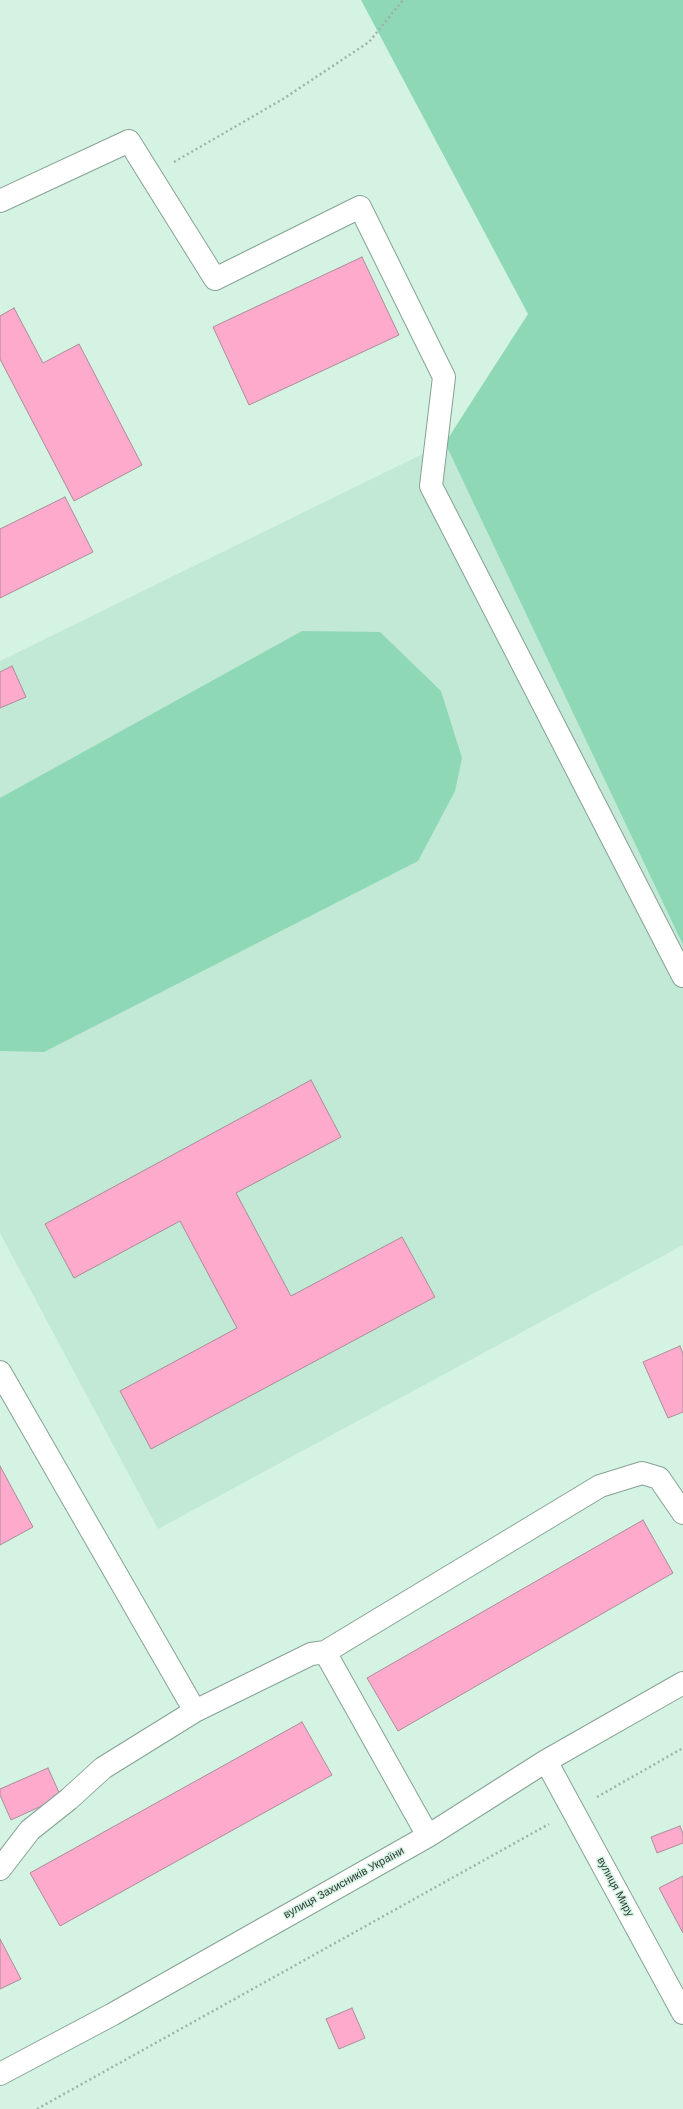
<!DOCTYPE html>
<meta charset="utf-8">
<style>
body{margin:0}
canvas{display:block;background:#d5f3e3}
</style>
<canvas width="683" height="2109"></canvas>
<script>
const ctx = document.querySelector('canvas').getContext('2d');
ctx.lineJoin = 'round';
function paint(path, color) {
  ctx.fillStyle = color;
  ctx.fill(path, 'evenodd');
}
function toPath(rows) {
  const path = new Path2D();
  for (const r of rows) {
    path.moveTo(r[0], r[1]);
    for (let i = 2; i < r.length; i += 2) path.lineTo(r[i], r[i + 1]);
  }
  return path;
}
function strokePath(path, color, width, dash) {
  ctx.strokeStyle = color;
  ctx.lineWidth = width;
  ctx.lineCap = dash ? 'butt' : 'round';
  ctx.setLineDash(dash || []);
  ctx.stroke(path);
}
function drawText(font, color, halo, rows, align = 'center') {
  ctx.font = font + ' Arial,sans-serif';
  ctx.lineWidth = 3;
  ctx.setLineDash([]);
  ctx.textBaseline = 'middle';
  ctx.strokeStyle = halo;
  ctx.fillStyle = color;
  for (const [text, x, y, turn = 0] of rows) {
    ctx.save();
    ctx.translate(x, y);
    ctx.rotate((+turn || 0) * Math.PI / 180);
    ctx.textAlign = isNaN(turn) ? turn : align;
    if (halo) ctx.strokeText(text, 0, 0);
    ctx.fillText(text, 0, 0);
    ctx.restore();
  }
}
paint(toPath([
 [445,443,683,945,683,1245,158,1529,0,1233,0,661]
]), '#c2e9d5');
paint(toPath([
 [361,0,683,0,683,945,445,443,528,314],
 [302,631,380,632,441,691,462,758,455,791,418,861,44,1052,0,1051,0,798]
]), '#8ed8b5');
const building = toPath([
 [362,257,399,335,249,405,213,327,362,257],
 [14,308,43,363,79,344,142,465,74,501,0,359,0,316,14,308],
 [65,497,93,552,0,598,0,529,65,497],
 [12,666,26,697,0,708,0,672,12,666],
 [311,1080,341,1137,236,1193,291,1296,402,1237,435,1297,151,1449,120,1391,237,1328,180,1221,74,1278,45,1224,311,1080],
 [680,1346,683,1354,683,1412,668,1418,643,1362,680,1346],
 [0,1466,33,1527,0,1545,0,1466],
 [643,1520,673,1573,398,1731,367,1678,643,1520],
 [302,1722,332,1775,60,1926,30,1873,302,1722],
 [48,1768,61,1797,11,1820,0,1795,0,1789,48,1768],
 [680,1826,683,1834,683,1843,657,1853,651,1837,680,1826],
 [683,1876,683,1933,659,1888,683,1876],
 [0,1939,21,1979,0,1989,0,1939],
 [352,2008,365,2038,339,2049,326,2019,352,2008]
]);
paint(building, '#feaacc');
strokePath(building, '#aa8d98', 1);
const minor = toPath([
 [0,201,129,141,215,279,360,207,444,377,431,486,683,976],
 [0,1372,195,1711],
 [325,1652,428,1836],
 [546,1761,683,2013],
 [0,1869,30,1830,69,1799,103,1768,195,1711,311,1654,325,1652,600,1486,642,1473,659,1478,683,1513],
 [0,2074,113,2014,428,1836,546,1761,683,1683]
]);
strokePath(minor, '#86a294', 24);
strokePath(toPath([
 [174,162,283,99,369,42,403,0],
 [597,1797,683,1748],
 [37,2109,549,1824]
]), '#9cb3a7', 2.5, [2, 3]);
strokePath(minor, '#fff', 22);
drawText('11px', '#2c3832', '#d5f3e3', [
 ["вулиця Захисників України",344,1883,-29],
 ["вулиця Миру",615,1887,62]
]);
</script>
